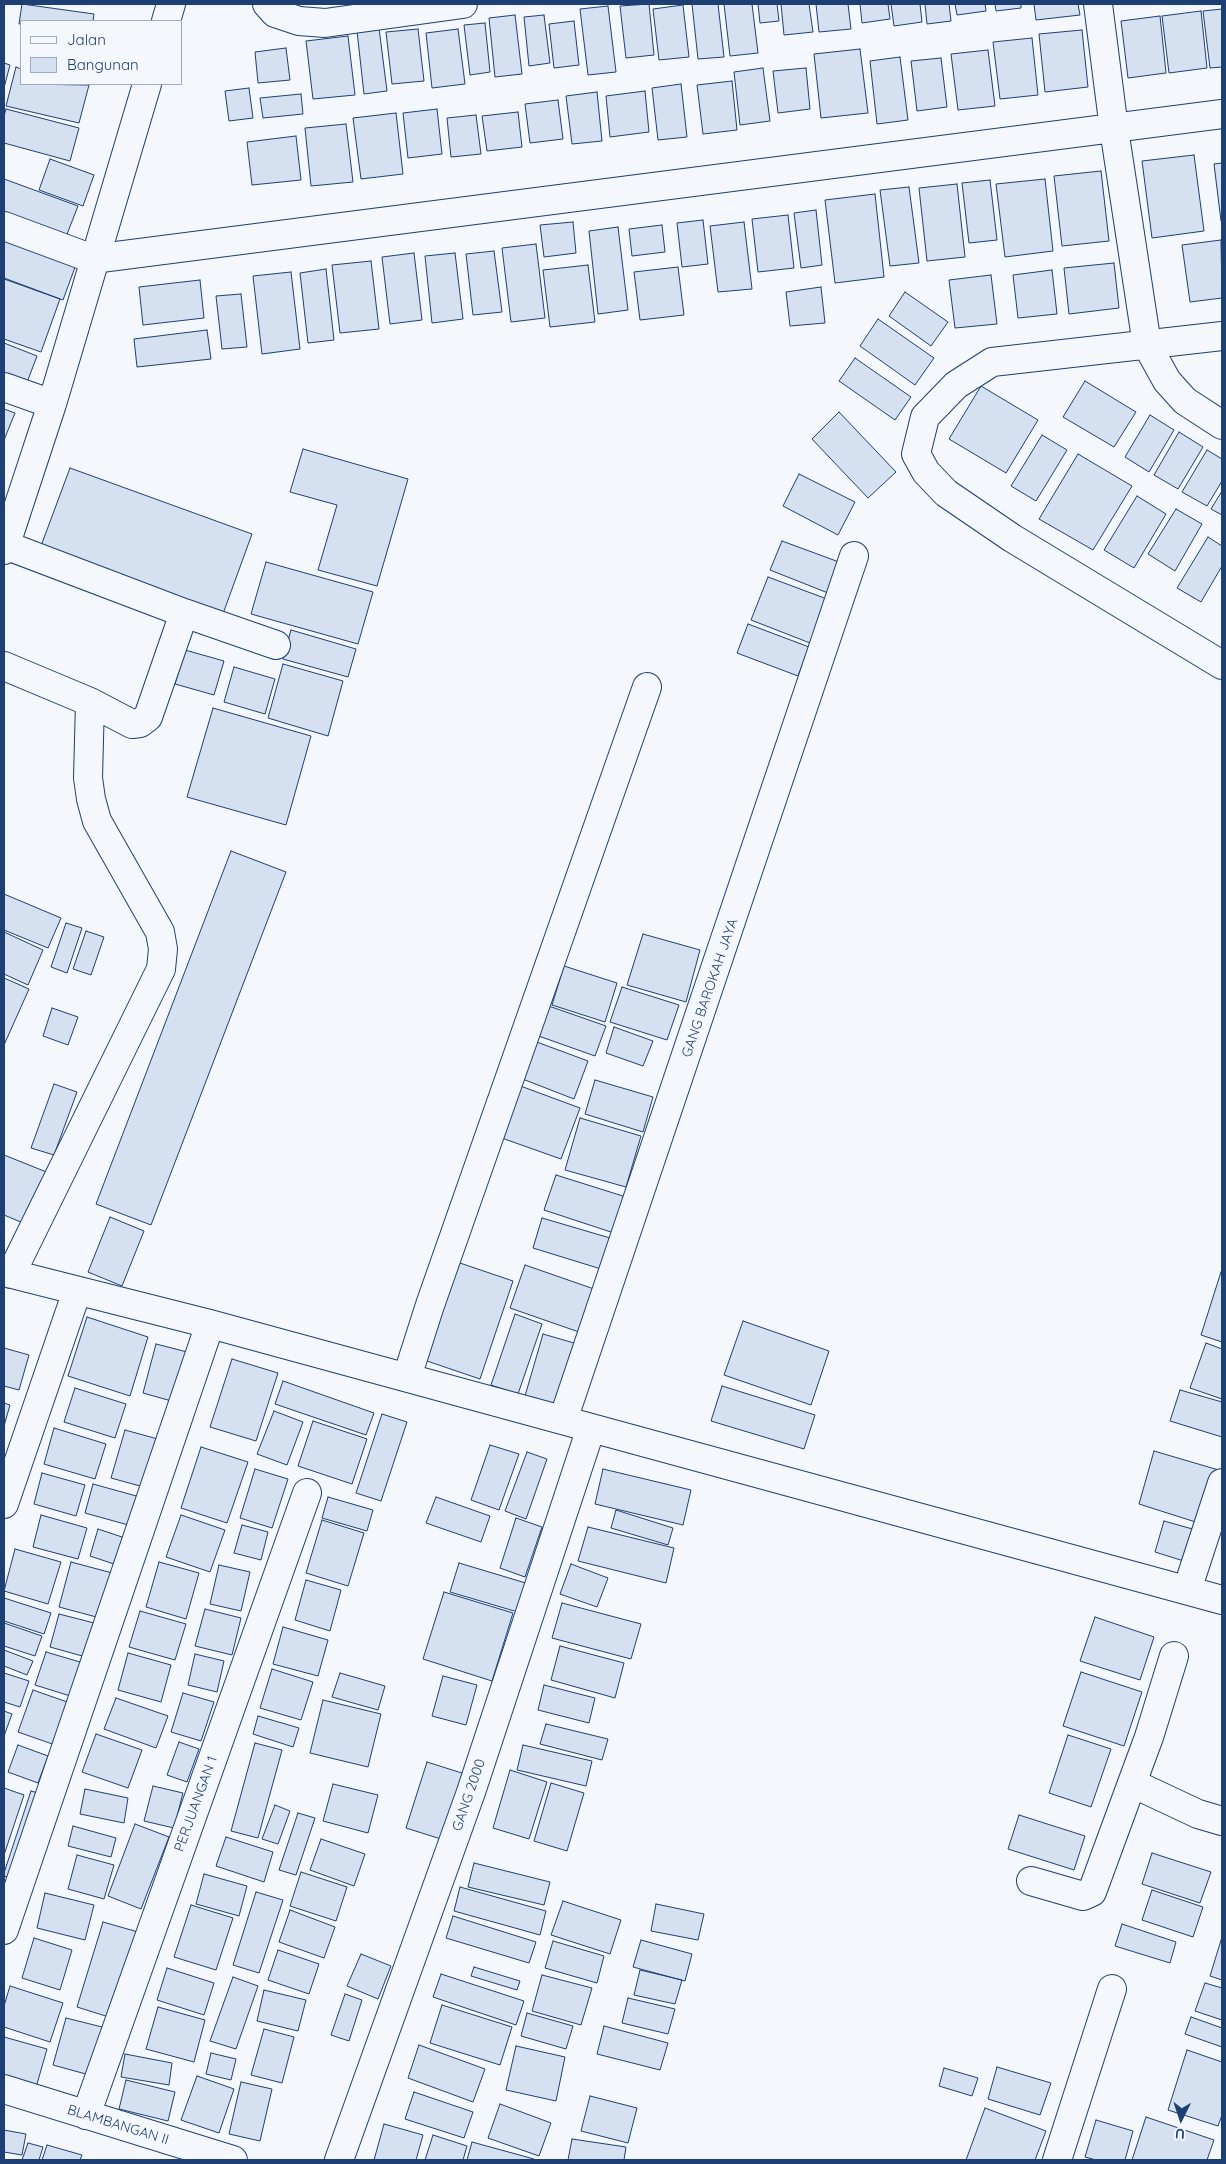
<!DOCTYPE html>
<style>
body{margin:0}
#map{position:relative;width:1226px;height:2164px;overflow:hidden;background:#f4f7fb;font-family:Quicksand,sans-serif}
canvas{display:block}
.frame{position:absolute;inset:0;border:5px solid #1d3f73;pointer-events:none}
.legend{position:absolute;left:20px;top:20px;width:162px;height:65px;box-sizing:border-box;background:#f4f7fb;border:1px solid #9eadc5;margin:0;padding:6px 9px;list-style:none;font-size:15px;color:#1d3f73}
.legend li{display:flex;align-items:center;gap:10px;height:25px}
.legend b{width:25px;border:1px solid #9eadc5}
.north{position:absolute;left:1156px;top:2094px;width:50px;height:50px;-webkit-text-stroke:4px #f4f7fb;paint-order:stroke;rotate:184deg;font-size:14px;font-weight:700;line-height:20px;text-align:center;color:#1d3f73}
.north::after{content:'';display:block;margin:auto;width:18px;height:22px;background:#1d3f73;clip-path:polygon(50% 0,100% 100%,50% 72%,0 100%)}
</style>
<div id="map">
<canvas width="1226" height="2164"></canvas>
<div class="frame"></div>
<ul class="legend">
<li><b style="height:6px;background:#f4f7fb"></b>Jalan</li>
<li><b style="height:14px;background:#d5e0f0"></b>Bangunan</li>
</ul>
<div class="north">U</div>
</div>
<script>
const ctx = document.querySelector('canvas').getContext('2d');
ctx.lineJoin = 'round';
function paint(path, color) {
  ctx.fillStyle = color;
  ctx.fill(path, 'evenodd');
}
function toPath(rows) {
  const path = new Path2D();
  for (const r of rows) {
    path.moveTo(r[0], r[1]);
    for (let i = 2; i < r.length; i += 2) path.lineTo(r[i], r[i + 1]);
  }
  return path;
}
function strokePath(path, color, width, dash) {
  ctx.strokeStyle = color;
  ctx.lineWidth = width;
  ctx.lineCap = dash ? 'butt' : 'round';
  ctx.setLineDash(dash || []);
  ctx.stroke(path);
}
function drawText(font, color, halo, rows, align = 'center') {
  ctx.font = font + ' Quicksand,sans-serif';
  ctx.lineWidth = 4;
  ctx.setLineDash([]);
  ctx.textBaseline = 'middle';
  ctx.strokeStyle = halo;
  ctx.fillStyle = color;
  for (const [text, x, y, turn = 0] of rows) {
    ctx.save();
    ctx.translate(x, y);
    ctx.rotate((+turn || 0) * Math.PI / 180);
    ctx.textAlign = isNaN(turn) ? turn : align;
    if (halo) ctx.strokeText(text, 0, 0);
    ctx.fillText(text, 0, 0);
    ctx.restore();
  }
}
const building = toPath([
 [22,4,94,14,93,21,21,21,21,24,19,24,22,4],
 [649,4,654,55,626,58,620,6,649,4],
 [692,4,718,4,724,57,698,59,692,4],
 [724,4,752,4,758,53,730,56,724,4],
 [758,4,777,4,779,21,760,23,758,4],
 [781,4,809,4,813,32,784,35,781,4],
 [816,4,848,4,851,29,819,32,816,4],
 [860,4,888,4,890,19,862,23,860,4],
 [891,4,920,4,922,22,894,26,891,4],
 [925,4,949,4,951,21,927,24,925,4],
 [955,4,985,4,986,11,957,15,955,4],
 [995,4,1021,4,1021,8,996,11,995,4],
 [1034,4,1078,4,1080,15,1036,20,1034,4],
 [683,5,689,57,659,60,653,9,683,5],
 [608,6,616,72,588,75,580,9,608,6],
 [1222,9,1222,67,1210,68,1203,11,1222,9],
 [1201,11,1207,68,1169,73,1162,16,1201,11],
 [515,15,522,74,495,77,489,18,515,15],
 [544,15,550,63,529,66,524,17,544,15],
 [1160,16,1166,73,1128,78,1121,21,1160,16],
 [574,21,579,65,554,68,549,24,574,21],
 [485,23,490,72,470,75,464,25,485,23],
 [379,28,387,91,364,94,357,31,379,28],
 [418,29,424,81,392,84,386,32,418,29],
 [458,29,465,84,432,88,426,33,458,29],
 [1082,30,1088,87,1045,92,1039,34,1082,30],
 [348,36,355,95,313,99,306,41,348,36],
 [1032,38,1038,95,1000,99,993,42,1032,38],
 [286,48,290,80,258,83,255,52,286,48],
 [860,49,868,113,821,118,814,54,860,49],
 [988,50,995,106,958,110,951,54,988,50],
 [900,57,908,120,877,124,870,61,900,57],
 [941,58,947,107,917,111,911,61,941,58],
 [4,63,10,65,4,88,4,63],
 [16,67,21,69,21,84,89,85,79,123,6,106,16,67],
 [763,68,770,121,740,125,734,72,763,68],
 [806,68,810,109,778,113,773,71,806,68],
 [732,81,737,130,703,134,697,85,732,81],
 [681,84,687,137,658,140,652,88,681,84],
 [249,88,253,118,229,121,225,91,249,88],
 [645,91,649,132,610,137,606,96,645,91],
 [597,92,602,141,572,144,566,96,597,92],
 [301,94,303,114,263,118,260,98,301,94],
 [558,100,563,139,530,143,525,104,558,100],
 [6,109,79,128,70,161,4,143,4,116,6,109],
 [437,109,442,154,408,158,403,113,437,109],
 [518,112,522,147,487,151,482,116,518,112],
 [396,113,403,174,361,179,353,118,396,113],
 [476,115,481,154,451,157,447,118,476,115],
 [346,124,353,182,311,186,305,128,346,124],
 [296,136,301,180,252,185,247,142,296,136],
 [1194,155,1204,231,1152,238,1142,161,1194,155],
 [50,159,94,175,83,206,39,190,50,159],
 [1222,163,1222,221,1221,221,1214,164,1222,163],
 [1101,171,1109,241,1062,246,1054,176,1101,171],
 [4,179,78,206,64,242,4,220,4,179],
 [1045,179,1053,251,1005,257,996,184,1045,179],
 [990,180,997,240,969,243,962,183,990,180],
 [957,184,965,257,927,261,919,188,957,184],
 [909,187,919,263,890,266,880,190,909,187],
 [875,194,884,277,835,283,825,200,875,194],
 [816,210,822,265,801,268,794,213,816,210],
 [788,215,794,268,758,272,752,219,788,215],
 [703,220,708,264,682,267,677,223,703,220],
 [573,222,576,253,544,257,540,225,573,222],
 [744,222,752,289,718,292,710,226,744,222],
 [662,225,665,252,632,256,629,229,662,225],
 [618,227,628,310,598,314,589,231,618,227],
 [4,231,78,259,63,300,4,278,4,231],
 [1221,240,1222,298,1190,302,1182,245,1221,240],
 [536,244,545,318,511,322,502,248,536,244],
 [494,251,502,312,473,315,466,254,494,251],
 [414,253,422,320,390,324,382,257,414,253],
 [455,253,463,319,432,323,425,256,455,253],
 [371,261,379,329,340,333,332,265,371,261],
 [1114,263,1119,308,1069,314,1064,268,1114,263],
 [588,265,595,322,550,327,543,270,588,265],
 [678,267,684,315,640,320,634,272,678,267],
 [326,269,334,340,308,343,300,273,326,269],
 [1052,270,1057,314,1018,318,1013,275,1052,270],
 [291,272,300,349,262,354,253,276,291,272],
 [991,275,997,324,955,328,949,280,991,275],
 [4,279,60,299,41,352,4,339,4,279],
 [200,280,204,318,143,325,139,287,200,280],
 [821,287,825,323,790,326,786,292,821,287],
 [905,292,948,322,931,346,889,316,905,292],
 [241,294,247,347,222,349,216,296,241,294],
 [878,319,934,358,915,385,860,346,878,319],
 [207,330,211,359,137,367,134,339,207,330],
 [4,343,37,356,23,393,4,386,4,343],
 [855,358,911,397,895,420,839,381,855,358],
 [1085,381,1136,412,1114,447,1063,417,1085,381],
 [981,386,1038,420,1006,473,949,439,981,386],
 [4,409,15,413,4,440,4,409],
 [839,412,896,472,868,498,812,439,839,412],
 [1150,415,1174,430,1149,472,1125,457,1150,415],
 [1179,432,1203,447,1178,489,1154,475,1179,432],
 [1042,435,1067,450,1036,501,1011,486,1042,435],
 [303,449,408,479,377,586,318,570,337,505,290,492,303,449],
 [1207,450,1222,459,1222,481,1207,506,1182,492,1207,450],
 [1078,454,1132,486,1093,550,1039,519,1078,454],
 [70,468,252,534,220,622,38,554,70,468],
 [799,474,855,502,838,535,783,506,799,474],
 [1222,491,1222,515,1211,509,1222,491],
 [1137,496,1166,514,1134,568,1104,550,1137,496],
 [1176,509,1202,524,1175,571,1148,554,1176,509],
 [1208,537,1222,546,1222,566,1201,602,1177,588,1208,537],
 [782,541,839,562,828,593,770,570,782,541],
 [266,562,373,592,358,644,251,614,266,562],
 [768,577,827,599,810,643,751,620,768,577],
 [748,624,809,647,798,676,737,653,748,624],
 [291,630,356,649,348,677,283,659,291,630],
 [185,650,224,661,214,695,175,684,185,650],
 [283,664,343,681,328,736,268,718,283,664],
 [234,667,275,679,265,714,224,702,234,667],
 [213,708,311,736,286,825,187,797,213,708],
 [231,851,286,872,151,1225,96,1204,231,851],
 [4,894,61,918,48,948,4,930,4,894],
 [66,923,82,928,67,973,51,967,66,923],
 [86,931,104,937,91,975,73,969,86,931],
 [4,932,43,950,28,985,4,974,4,932],
 [643,934,700,950,686,1002,627,985,643,934],
 [564,966,617,983,605,1022,552,1005,564,966],
 [4,978,29,989,4,1045,4,978],
 [622,987,679,1005,667,1040,610,1022,622,987],
 [543,1004,606,1026,595,1056,533,1034,543,1004],
 [52,1008,78,1017,68,1045,43,1036,52,1008],
 [614,1027,653,1041,643,1066,606,1053,614,1027],
 [534,1041,588,1061,574,1099,520,1078,534,1041],
 [595,1080,653,1097,643,1132,585,1114,595,1080],
 [54,1084,77,1092,54,1155,31,1148,54,1084],
 [515,1084,580,1108,561,1159,496,1136,515,1084],
 [580,1118,641,1136,626,1187,565,1170,580,1118],
 [4,1155,49,1173,28,1225,4,1215,4,1155],
 [556,1175,626,1197,614,1233,544,1210,556,1175],
 [110,1217,144,1231,122,1286,88,1272,110,1217],
 [542,1218,610,1238,601,1269,533,1248,542,1218],
 [457,1262,513,1281,480,1379,424,1360,457,1262],
 [525,1265,594,1289,579,1332,510,1308,525,1265],
 [1221,1272,1222,1272,1222,1342,1201,1335,1221,1272],
 [515,1314,542,1324,518,1394,491,1385,515,1314],
 [87,1317,148,1337,130,1396,68,1376,87,1317],
 [743,1321,829,1351,811,1405,724,1375,743,1321],
 [543,1334,574,1343,555,1405,525,1396,543,1334],
 [1206,1343,1222,1349,1222,1399,1190,1388,1206,1343],
 [156,1344,195,1354,182,1404,143,1393,156,1344],
 [4,1348,29,1355,19,1390,4,1386,4,1348],
 [232,1359,278,1373,256,1441,210,1427,232,1359],
 [283,1381,374,1413,366,1435,275,1404,283,1381],
 [722,1386,815,1415,804,1449,711,1421,722,1386],
 [75,1388,126,1404,115,1438,64,1422,75,1388],
 [1180,1390,1222,1402,1222,1437,1170,1421,1180,1390],
 [4,1403,10,1405,4,1426,4,1403],
 [274,1411,303,1422,287,1465,257,1454,274,1411],
 [382,1414,407,1422,381,1501,356,1493,382,1414],
 [313,1421,367,1439,352,1484,298,1466,313,1421],
 [54,1428,106,1444,95,1479,44,1464,54,1428],
 [125,1430,165,1441,151,1489,111,1478,125,1430],
 [490,1445,519,1454,499,1510,471,1500,490,1445],
 [201,1447,248,1462,227,1523,181,1508,201,1447],
 [1154,1451,1222,1471,1205,1525,1139,1504,1154,1451],
 [527,1452,547,1459,526,1519,505,1511,527,1452],
 [255,1469,288,1479,272,1528,240,1518,255,1469],
 [603,1469,691,1490,683,1525,595,1504,603,1469],
 [42,1473,85,1485,76,1516,34,1504,42,1473],
 [93,1484,140,1497,132,1526,85,1513,93,1484],
 [328,1497,373,1510,367,1531,322,1518,328,1497],
 [436,1497,490,1516,481,1542,426,1523,436,1497],
 [616,1510,673,1528,668,1545,611,1528,616,1510],
 [41,1515,87,1528,78,1559,33,1547,41,1515],
 [181,1515,225,1530,210,1572,166,1557,181,1515],
 [516,1518,542,1527,525,1577,500,1568,516,1518],
 [322,1520,364,1533,348,1586,306,1573,322,1520],
 [1164,1521,1196,1530,1187,1562,1155,1552,1164,1521],
 [242,1525,268,1532,261,1560,234,1553,242,1525],
 [588,1527,674,1548,666,1583,578,1561,588,1527],
 [98,1529,128,1539,120,1566,90,1556,98,1529],
 [15,1549,61,1562,48,1604,4,1591,15,1549],
 [71,1562,116,1574,104,1619,59,1607,71,1562],
 [159,1562,199,1573,186,1619,146,1607,159,1562],
 [459,1563,529,1584,521,1613,450,1592,459,1563],
 [571,1564,608,1578,597,1607,560,1594,571,1564],
 [219,1565,250,1572,241,1611,210,1604,219,1565],
 [306,1580,341,1590,330,1631,295,1620,306,1580],
 [444,1592,513,1613,492,1681,423,1659,444,1592],
 [4,1598,51,1613,44,1634,4,1621,4,1598],
 [562,1603,641,1624,631,1659,552,1638,562,1603],
 [205,1609,241,1618,232,1655,195,1646,205,1609],
 [140,1611,186,1624,175,1660,129,1647,140,1611],
 [59,1614,102,1625,93,1659,50,1647,59,1614],
 [1095,1617,1154,1637,1140,1680,1080,1661,1095,1617],
 [4,1623,42,1636,35,1656,4,1646,4,1623],
 [283,1627,328,1640,318,1676,273,1664,283,1627],
 [560,1646,624,1663,615,1698,551,1680,560,1646],
 [4,1650,33,1661,27,1675,4,1666,4,1650],
 [46,1652,90,1665,80,1699,35,1685,46,1652],
 [128,1653,171,1665,161,1702,118,1690,128,1653],
 [195,1654,224,1661,217,1692,188,1685,195,1654],
 [272,1669,313,1682,301,1720,260,1708,272,1669],
 [1081,1672,1142,1692,1124,1746,1063,1726,1081,1672],
 [4,1673,29,1681,20,1707,4,1702,4,1673],
 [340,1673,385,1686,378,1710,332,1697,340,1673],
 [443,1676,477,1685,466,1725,432,1716,443,1676],
 [544,1685,595,1698,589,1723,538,1710,544,1685],
 [33,1690,73,1704,58,1746,18,1732,33,1690],
 [183,1693,214,1702,201,1741,171,1732,183,1693],
 [116,1698,168,1716,156,1748,104,1729,116,1698],
 [323,1700,381,1714,368,1767,310,1753,323,1700],
 [4,1711,12,1714,4,1736,4,1711],
 [258,1716,299,1728,293,1747,253,1734,258,1716],
 [546,1724,608,1739,602,1760,540,1744,546,1724],
 [96,1734,142,1750,128,1788,82,1772,96,1734],
 [1068,1735,1111,1749,1091,1807,1049,1793,1068,1735],
 [179,1742,199,1749,187,1782,167,1775,179,1742],
 [255,1743,282,1750,258,1838,231,1831,255,1743],
 [18,1745,48,1756,38,1783,8,1772,18,1745],
 [523,1745,592,1761,586,1786,517,1770,523,1745],
 [427,1762,465,1774,444,1840,406,1828,427,1762],
 [510,1770,547,1782,529,1839,493,1828,510,1770],
 [551,1783,584,1793,567,1851,534,1841,551,1783],
 [333,1784,378,1795,368,1833,323,1821,333,1784],
 [153,1786,183,1793,174,1828,144,1821,153,1786],
 [4,1788,24,1795,4,1855,4,1788],
 [85,1789,128,1798,124,1823,80,1814,85,1789],
 [31,1791,45,1795,16,1880,4,1876,4,1873,31,1791],
 [275,1805,290,1811,278,1844,262,1839,275,1805],
 [298,1813,315,1818,296,1875,279,1870,298,1813],
 [1019,1815,1085,1836,1074,1870,1008,1849,1019,1815],
 [135,1824,169,1837,141,1909,108,1896,135,1824],
 [73,1826,116,1838,111,1857,68,1846,73,1826],
 [226,1837,273,1852,264,1882,216,1866,226,1837],
 [321,1839,365,1854,354,1886,310,1870,321,1839],
 [1152,1853,1211,1872,1200,1903,1142,1884,1152,1853],
 [77,1855,114,1865,104,1899,68,1889,77,1855],
 [474,1863,550,1882,544,1905,468,1887,474,1863],
 [301,1872,347,1887,336,1921,290,1906,301,1872],
 [204,1874,247,1886,239,1916,196,1904,204,1874],
 [460,1887,546,1911,540,1935,454,1911,460,1887],
 [1152,1890,1203,1907,1193,1937,1142,1920,1152,1890],
 [256,1892,283,1900,259,1973,233,1965,256,1892],
 [45,1893,94,1905,85,1940,37,1928,45,1893],
 [563,1901,621,1920,610,1954,551,1935,563,1901],
 [656,1904,704,1914,698,1940,651,1931,656,1904],
 [191,1905,233,1918,216,1970,174,1957,191,1905],
 [290,1910,335,1927,324,1958,279,1942,290,1910],
 [453,1916,536,1942,529,1963,446,1938,453,1916],
 [103,1922,138,1932,112,2018,77,2007,103,1922],
 [1122,1924,1176,1942,1170,1963,1115,1946,1122,1924],
 [1222,1937,1222,1980,1210,1976,1222,1937],
 [34,1938,72,1950,60,1990,22,1978,34,1938],
 [641,1940,692,1954,685,1981,633,1967,641,1940],
 [553,1941,604,1956,597,1983,545,1968,553,1941],
 [278,1950,319,1964,309,1994,268,1980,278,1950],
 [361,1954,391,1966,378,1999,347,1986,361,1954],
 [474,1967,520,1981,517,1990,471,1976,474,1967],
 [167,1968,214,1983,204,2015,157,2000,167,1968],
 [640,1970,682,1980,675,2004,634,1995,640,1970],
 [441,1974,524,2001,516,2025,433,1997,441,1974],
 [542,1975,592,1988,581,2025,532,2011,542,1975],
 [233,1977,258,1986,236,2049,210,2041,233,1977],
 [1205,1983,1222,1988,1222,2020,1195,2011,1205,1983],
 [10,1986,63,2003,50,2042,4,2027,4,2006,10,1986],
 [264,1990,306,2000,298,2031,257,2021,264,1990],
 [345,1994,362,2000,349,2041,331,2035,345,1994],
 [628,1998,675,2009,668,2034,622,2023,628,1998],
 [442,2005,512,2027,500,2065,430,2043,442,2005],
 [158,2007,205,2020,194,2062,146,2049,158,2007],
 [527,2013,573,2026,566,2049,521,2036,527,2013],
 [1191,2017,1222,2028,1222,2047,1185,2034,1191,2017],
 [66,2018,106,2028,93,2076,53,2065,66,2018],
 [604,2026,668,2043,660,2070,597,2054,604,2026],
 [264,2029,294,2037,282,2083,251,2075,264,2029],
 [4,2037,47,2049,35,2091,4,2081,4,2037],
 [419,2045,485,2069,473,2102,408,2078,419,2045],
 [516,2046,565,2057,556,2101,506,2090,516,2046],
 [1187,2050,1222,2062,1222,2115,1218,2126,1168,2110,1187,2050],
 [211,2053,236,2059,231,2080,206,2074,211,2053],
 [125,2054,172,2063,169,2085,121,2077,125,2054],
 [997,2067,1051,2083,1040,2115,988,2099,997,2067],
 [944,2068,978,2078,972,2096,939,2086,944,2068],
 [197,2076,234,2089,219,2133,181,2120,197,2076],
 [126,2080,175,2092,168,2121,119,2109,126,2080],
 [241,2082,272,2089,260,2141,229,2134,241,2082],
 [414,2092,473,2112,464,2138,405,2119,414,2092],
 [590,2096,637,2108,628,2143,581,2131,590,2096],
 [500,2104,551,2123,539,2156,488,2138,500,2104],
 [985,2108,1046,2131,1035,2160,966,2160,985,2108],
 [1146,2117,1214,2140,1207,2160,1132,2160,1146,2117],
 [1096,2120,1133,2131,1125,2160,1096,2160,1085,2157,1096,2120],
 [384,2124,423,2135,416,2160,374,2160,384,2124],
 [4,2130,26,2134,22,2155,4,2152,4,2130],
 [433,2135,467,2146,463,2160,425,2160,433,2135],
 [572,2139,626,2147,624,2160,568,2160,572,2139],
 [472,2142,534,2159,534,2160,467,2160,472,2142],
 [28,2143,43,2147,39,2160,22,2160,28,2143],
 [47,2145,82,2155,80,2160,42,2160,47,2145]
]);
paint(building, '#d5e0f0');
strokePath(building, '#1d3f73', 1);
const minor = toPath([
 [267,4,275,13,299,21,325,23,463,4],
 [1098,4,1114,129,1147,345,1167,381,1185,401,1222,425],
 [166,21,171,4],
 [4,226,93,259,1222,114],
 [1222,336,992,362,956,385,925,417,916,454,926,472,946,493,1012,538,1222,665],
 [4,387,52,404],
 [5,545,184,613,276,645],
 [4,550,52,404,147,84],
 [4,666,90,702,132,724,140,723,148,717,184,613],
 [4,1272,210,1324,1222,1600],
 [11,1274,161,969,163,949,160,932,97,821,91,799,88,778,90,702],
 [407,1377,430,1305,647,687],
 [563,1420,854,556],
 [4,1504,77,1291],
 [1187,1590,1222,1483],
 [1174,1656,1149,1737,1132,1783,1198,1814,1222,1821],
 [1031,1881,1083,1896,1092,1892,1132,1783],
 [4,1930,210,1324],
 [4,2089,233,2160],
 [86,2115,307,1493],
 [339,2160,471,1792,591,1428],
 [1057,2160,1112,1989]
]);
strokePath(minor, '#1d3f73', 30);
strokePath(minor, '#f4f7fb', 28);
drawText('14px', '#1d3f73', '#f4f7fb', [
 ["GANG BAROKAH JAYA",710,988,-71],
 ["GANG 2000",469,1795,-71],
 ["PERJUANGAN 1",196,1804,-70],
 ["BLAMBANGAN II",118,2125,17]
]);
</script>
